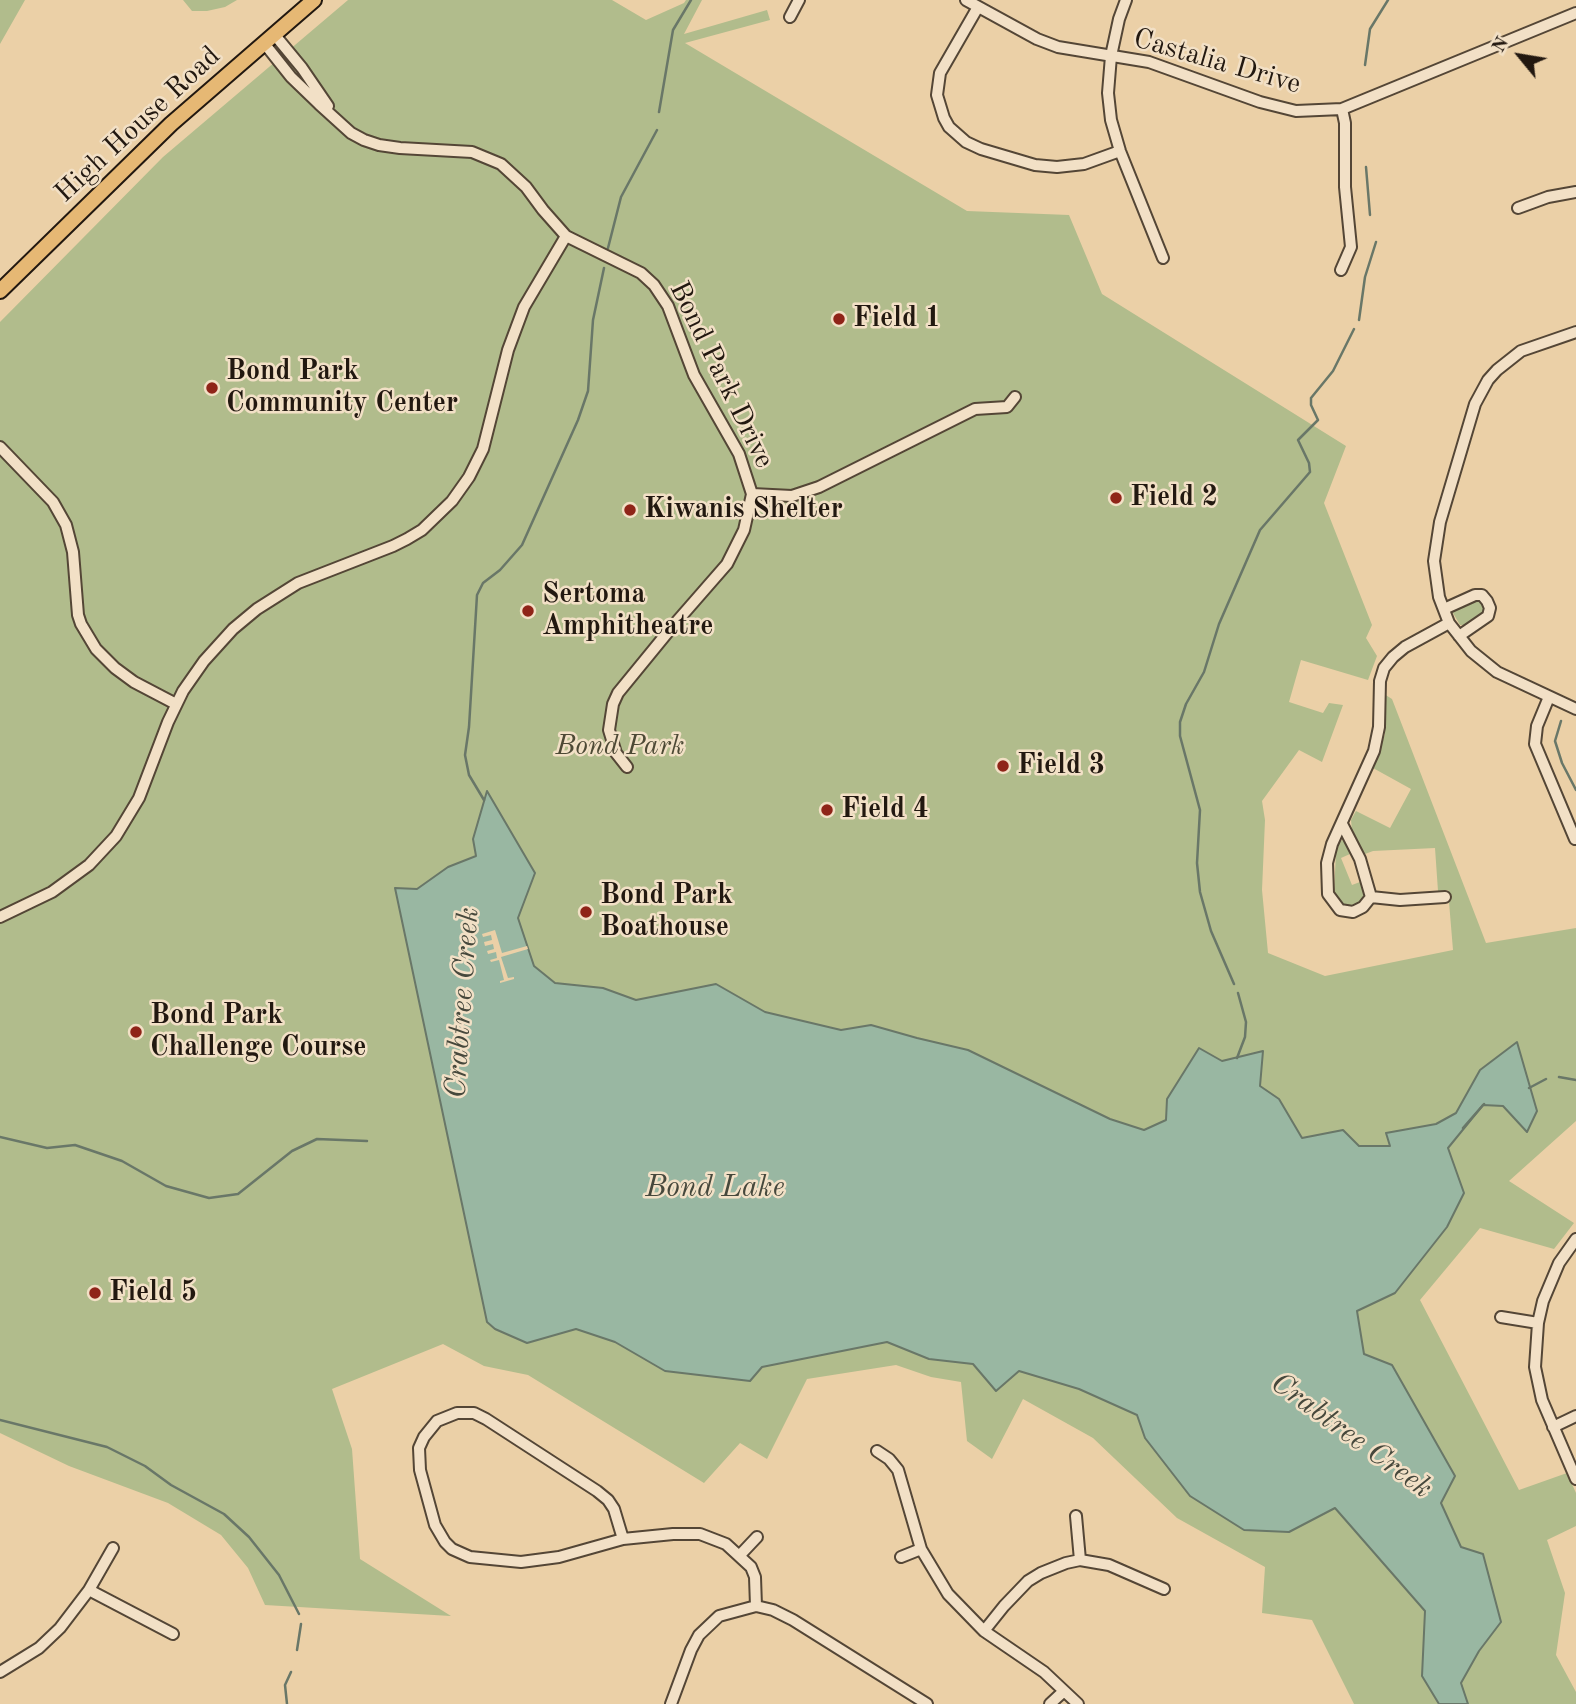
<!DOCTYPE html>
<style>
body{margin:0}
#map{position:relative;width:1576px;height:1704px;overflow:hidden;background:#ebd0a7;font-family:"Old Standard TT",serif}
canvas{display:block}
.north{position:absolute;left:1485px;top:21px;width:70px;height:70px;-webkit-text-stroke:5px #f2e0c6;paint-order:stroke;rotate:300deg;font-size:19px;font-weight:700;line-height:28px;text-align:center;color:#221810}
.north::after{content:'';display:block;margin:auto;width:24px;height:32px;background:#221810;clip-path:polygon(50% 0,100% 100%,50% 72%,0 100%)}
</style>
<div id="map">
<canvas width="1576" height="1704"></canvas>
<div class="north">N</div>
</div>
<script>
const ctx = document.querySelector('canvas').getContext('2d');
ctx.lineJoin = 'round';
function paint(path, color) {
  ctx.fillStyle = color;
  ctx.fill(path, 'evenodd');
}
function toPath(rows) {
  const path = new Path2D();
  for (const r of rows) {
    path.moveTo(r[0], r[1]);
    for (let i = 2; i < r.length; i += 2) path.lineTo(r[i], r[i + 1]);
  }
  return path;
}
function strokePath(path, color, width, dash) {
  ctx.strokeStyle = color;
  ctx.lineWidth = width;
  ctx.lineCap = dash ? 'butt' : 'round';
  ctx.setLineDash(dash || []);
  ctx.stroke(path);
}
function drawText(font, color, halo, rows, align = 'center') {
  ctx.font = font + ' "Old Standard TT",serif';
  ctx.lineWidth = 5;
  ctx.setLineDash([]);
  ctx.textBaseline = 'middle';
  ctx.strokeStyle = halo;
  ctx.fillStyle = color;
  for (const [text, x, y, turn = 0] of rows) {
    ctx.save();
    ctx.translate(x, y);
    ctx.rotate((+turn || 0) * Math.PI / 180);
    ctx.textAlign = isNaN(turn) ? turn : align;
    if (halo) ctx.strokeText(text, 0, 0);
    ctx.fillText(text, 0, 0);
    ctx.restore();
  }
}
paint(toPath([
 [0,0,25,0,0,44],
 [183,0,237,0,225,7,207,11,192,11],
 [348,0,612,0,646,20,684,3,686,0,702,0,684,34,767,10,770,20,685,43,967,211,1069,215,1102,294,1346,446,1324,503,1372,625,1366,638,1377,656,1368,680,1301,660,1289,702,1323,713,1329,703,1343,705,1322,762,1299,750,1262,801,1265,820,1262,890,1268,953,1325,976,1453,950,1448,890,1438,891,1435,848,1373,851,1365,854,1352,831,1351,820,1356,811,1390,828,1411,789,1373,768,1385,734,1384,694,1392,699,1486,943,1576,928,1576,1121,1509,1181,1574,1223,1554,1249,1480,1228,1420,1300,1519,1490,1567,1473,1576,1493,1576,1526,1547,1540,1565,1593,1556,1655,1576,1692,1576,1704,1354,1704,1312,1620,1262,1613,1265,1567,1177,1518,1093,1438,1023,1399,992,1459,967,1441,961,1382,931,1377,896,1365,807,1379,767,1459,740,1443,704,1483,528,1375,484,1366,443,1344,332,1389,352,1449,360,1559,451,1616,265,1605,248,1568,221,1535,168,1503,69,1466,0,1433,0,322,163,157],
 [1474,600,1482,603,1485,607,1483,615,1464,625,1460,625,1453,613,1454,609],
 [1342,840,1347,844,1350,854,1341,858,1352,885,1360,882,1365,894,1358,904,1350,906,1340,903,1334,896,1336,851,1337,846]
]), '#b1bc8c');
const water = toPath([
 [487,791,535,873,518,918,534,966,555,983,603,988,636,1000,716,984,765,1012,841,1030,871,1025,917,1038,968,1050,1110,1119,1144,1130,1166,1120,1167,1099,1199,1048,1222,1061,1263,1051,1260,1086,1279,1099,1302,1138,1343,1130,1359,1146,1390,1146,1386,1133,1436,1124,1456,1113,1480,1070,1517,1042,1537,1111,1527,1132,1503,1106,1483,1105,1448,1148,1464,1193,1447,1227,1395,1293,1357,1311,1364,1354,1392,1365,1455,1476,1441,1503,1461,1547,1483,1554,1501,1622,1479,1651,1461,1683,1468,1704,1439,1704,1422,1676,1425,1611,1335,1508,1289,1532,1244,1530,1190,1496,1145,1438,1137,1415,1079,1389,1019,1371,996,1391,973,1364,929,1359,887,1342,762,1367,750,1381,665,1371,615,1342,576,1329,527,1343,495,1329,487,1322,395,888,417,889,448,867,476,856,473,839,487,791]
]);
paint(water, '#99b7a2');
strokePath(water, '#697768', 2);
paint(toPath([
 [495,930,502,953,527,946,528,949,501,957,508,978,514,977,514,979,500,983,500,981,504,980,499,960,491,962,490,960,497,958,496,952,488,954,487,951,494,949,493,944,485,946,484,942,492,940,491,935,483,937,482,934]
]), '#ebd0a7');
strokePath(toPath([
 [1365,65,1370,29,1388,0],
 [659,112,673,30,691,0],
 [1366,167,1370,215],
 [608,248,621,197,657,130],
 [1359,320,1365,277,1376,242],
 [1561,721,1555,741,1562,763,1576,790],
 [484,800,469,775,465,755,469,727,477,595,483,583,500,570,522,545,578,420,588,391,593,320,604,268],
 [1234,984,1211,931,1200,892,1197,863,1200,810,1180,736,1180,722,1186,704,1204,672,1219,624,1260,530,1310,472,1309,463,1298,440,1318,420,1311,405,1311,398,1333,371,1354,329],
 [1237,1058,1245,1037,1246,1022,1238,993],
 [1559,1077,1576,1080],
 [1529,1088,1546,1079],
 [1463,1128,1484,1104],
 [0,1137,47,1148,75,1145,122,1161,166,1186,209,1198,238,1194,292,1151,317,1139,367,1141],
 [0,1420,107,1447,145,1466,171,1485,224,1514,249,1537,279,1575,299,1614],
 [297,1650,301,1624],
 [287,1704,285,1685,291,1672]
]), '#697768', 2.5);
const minor = toPath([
 [966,0,1037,39,1058,47,1149,62,1260,102,1296,111,1342,109,1576,13],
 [1126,0,1119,19,1111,56,1108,93,1111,120,1120,151,1163,258],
 [978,7,940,73,937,95,944,118,949,127,966,142,981,149,1035,165,1057,167,1084,164,1120,151],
 [790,17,799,0],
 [274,34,302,68,328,106],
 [264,43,291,77,319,104,351,133,364,140,379,145,400,148,472,152,501,164,526,187,543,210,566,236,641,273,654,285,668,306,694,375,739,454,752,494,744,530,727,564,672,627,618,693,613,704,609,730,616,753,627,767],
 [1518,208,1548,197,1576,192],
 [1341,270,1351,247,1345,187,1345,123,1342,109],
 [1576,332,1521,351,1497,370,1488,380,1475,404,1440,522,1434,561,1439,597,1449,623,1471,651,1497,672,1576,709],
 [0,447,53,502,66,525,73,552,78,615,81,624,96,649,115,668,134,682,176,704],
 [752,494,792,496,819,487,975,409,1007,407,1015,397],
 [1444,609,1475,595,1482,595,1487,601,1490,608,1488,616,1459,636],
 [1549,697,1537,726,1535,744,1575,839],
 [1342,824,1360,859,1371,897,1363,907,1353,912,1340,910,1328,894,1327,863,1332,844,1374,751,1379,727,1380,681,1384,668,1393,657,1405,647,1449,623],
 [1371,897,1400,900,1445,897],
 [0,917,52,892,89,865,116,836,139,798,168,722,183,691,204,661,233,629,257,609,298,583,393,546,407,539,422,530,452,501,469,477,483,449,508,350,524,307,566,236],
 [1576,1239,1559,1263,1543,1301,1538,1323,1535,1367,1542,1400,1576,1479],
 [1501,1317,1538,1323],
 [457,1413,474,1413,486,1419,597,1491,608,1500,614,1509,623,1539,559,1557,521,1562,470,1557,452,1549,445,1542,435,1525,420,1470,419,1448,424,1437,437,1421,457,1413],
 [1553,1427,1576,1416],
 [877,1451,889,1459,898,1470,921,1549,948,1594,984,1631,1044,1672,1078,1704],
 [1076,1516,1080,1560],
 [623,1539,673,1534,700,1534,726,1544,751,1567,755,1577,756,1606],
 [740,1555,757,1537],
 [901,1557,921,1549],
 [89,1590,173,1634],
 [984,1631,1004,1606,1028,1581,1041,1573,1066,1563,1080,1560,1109,1565,1164,1589],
 [0,1672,39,1648,60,1628,89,1590,113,1548],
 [671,1704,691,1650,699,1635,719,1616,756,1606,773,1610,793,1620,927,1704],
 [1050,1704,1064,1691]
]);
const major = toPath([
 [0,291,171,124,314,0]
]);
strokePath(minor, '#544636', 14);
strokePath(major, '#221810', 18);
strokePath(minor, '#f2e0c6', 10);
strokePath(major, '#e6b874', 14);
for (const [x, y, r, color] of [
 [839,319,7,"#8f2418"],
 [212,388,7,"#8f2418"],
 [1116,498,7,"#8f2418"],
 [630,510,7,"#8f2418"],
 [528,611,7,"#8f2418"],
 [1003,766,7,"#8f2418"],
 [827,810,7,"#8f2418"],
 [586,912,7,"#8f2418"],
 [136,1032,7,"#8f2418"],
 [95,1293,7,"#8f2418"]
]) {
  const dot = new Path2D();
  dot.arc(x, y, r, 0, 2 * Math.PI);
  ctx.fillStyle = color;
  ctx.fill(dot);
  strokePath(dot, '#f2e0c6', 2.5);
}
drawText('28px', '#221810', '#f2e0c6', [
 ["Castalia Drive",1217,62,16],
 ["High House Road",138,125,-43],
 ["Bond Park Drive",721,375,64]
]);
drawText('bold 28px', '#221810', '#f2e0c6', [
 ["Field 1",853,319],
 ["Bond Park",226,372],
 ["Community Center",226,404],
 ["Field 2",1130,498],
 ["Kiwanis Shelter",644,510],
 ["Sertoma",542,595],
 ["Amphitheatre",542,627],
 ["Field 3",1017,766],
 ["Field 4",841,810],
 ["Bond Park",600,896],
 ["Boathouse",600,928],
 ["Bond Park",150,1016],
 ["Challenge Course",150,1048],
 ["Field 5",109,1293]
], 'left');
drawText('italic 28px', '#4d4935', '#f2e0c6', [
 ["Bond Park",620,747]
]);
drawText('italic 30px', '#46483c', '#f2e0c6', [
 ["Crabtree Creek",463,1003,-86],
 ["Bond Lake",715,1188],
 ["Crabtree Creek",1351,1436,36]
]);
</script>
